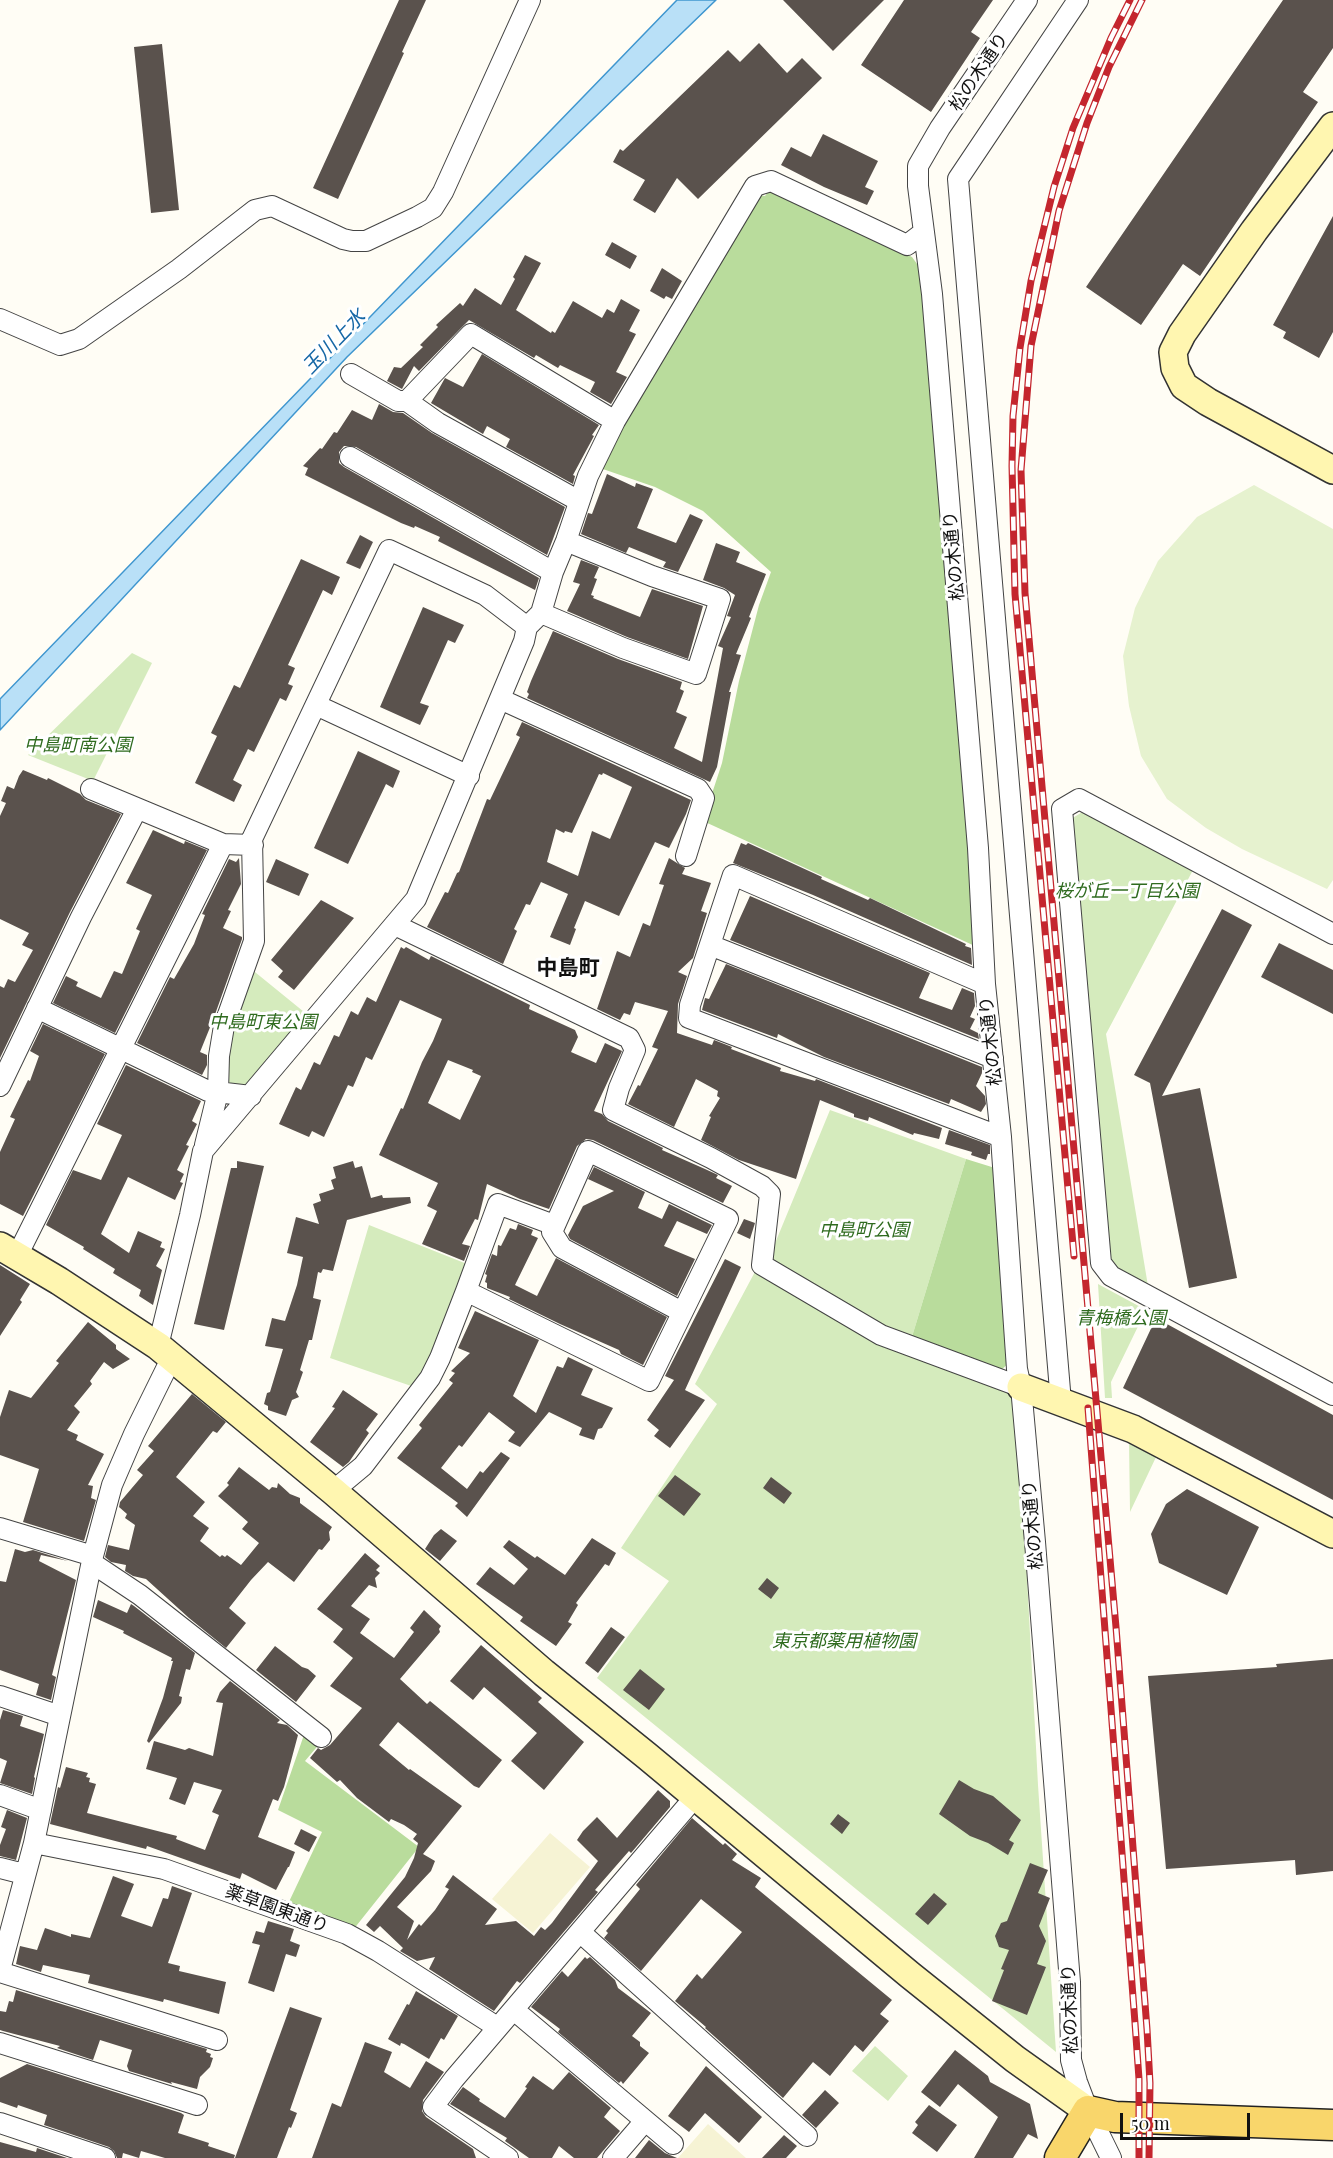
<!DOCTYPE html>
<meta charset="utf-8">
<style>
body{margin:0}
#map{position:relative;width:1333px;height:2158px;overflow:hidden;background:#fffdf5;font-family:"Playfair Display",serif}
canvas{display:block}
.scale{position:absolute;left:1120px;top:2113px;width:130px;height:27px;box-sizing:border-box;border:3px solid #111;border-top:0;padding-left:8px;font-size:18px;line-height:21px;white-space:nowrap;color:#111;-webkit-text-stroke:4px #fff;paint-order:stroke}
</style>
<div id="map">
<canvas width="1333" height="2158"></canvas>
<div class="scale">50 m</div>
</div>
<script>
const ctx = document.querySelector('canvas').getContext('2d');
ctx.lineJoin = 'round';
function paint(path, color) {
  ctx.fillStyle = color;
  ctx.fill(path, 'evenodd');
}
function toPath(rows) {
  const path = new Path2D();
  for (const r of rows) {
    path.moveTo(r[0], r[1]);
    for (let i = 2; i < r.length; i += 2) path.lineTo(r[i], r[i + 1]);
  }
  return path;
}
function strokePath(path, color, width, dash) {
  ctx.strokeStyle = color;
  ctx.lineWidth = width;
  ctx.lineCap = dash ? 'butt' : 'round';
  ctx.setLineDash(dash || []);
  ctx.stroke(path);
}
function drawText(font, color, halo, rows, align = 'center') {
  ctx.font = font + ' "Playfair Display","Noto Sans JP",serif';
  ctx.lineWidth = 6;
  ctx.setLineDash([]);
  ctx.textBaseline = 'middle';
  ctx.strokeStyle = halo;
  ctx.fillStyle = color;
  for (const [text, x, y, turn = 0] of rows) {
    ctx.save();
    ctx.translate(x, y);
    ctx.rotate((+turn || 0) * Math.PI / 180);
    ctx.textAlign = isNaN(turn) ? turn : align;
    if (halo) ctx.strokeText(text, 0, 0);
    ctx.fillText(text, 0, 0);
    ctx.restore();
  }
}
paint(toPath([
 [550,1833,590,1867,533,1933,492,1899],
 [708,2124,746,2158,678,2158]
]), '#f6f3d4');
paint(toPath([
 [132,653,152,663,93,781,28,755],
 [1084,811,1193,870,1106,1034,1148,1286,1117,1269,1110,1260,1071,819],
 [250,968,309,1016,247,1089,227,1086,223,1057],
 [830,1110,966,1159,911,1340,883,1330,774,1267,771,1253],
 [369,1225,467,1264,438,1353,417,1388,330,1358],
 [757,1268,1017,1389,1038,1785,1056,2052,597,1678,669,1581,621,1548,717,1404,695,1384],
 [1098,1284,1146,1310,1111,1382,1112,1398,1105,1398],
 [1129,1441,1157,1455,1130,1512],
 [875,2046,908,2076,888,2101,852,2071]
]), '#d5ebbd');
paint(toPath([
 [772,187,912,257,920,268,977,947,703,821,722,763,739,681,759,605,771,572,703,511,655,487,597,467,759,195,765,196],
 [966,1159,995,1168,1009,1363,1001,1370,911,1340],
 [306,1729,321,1742,305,1761,419,1847,353,1930,287,1906,322,1832,278,1810]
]), '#b9dc9c');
paint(toPath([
 [1254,485,1333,529,1333,880,1327,889,1242,849,1206,828,1167,799,1141,756,1129,706,1123,656,1135,608,1158,561,1197,517]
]), '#e6f2cf');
const water = toPath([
 [677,0,716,0,347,357,0,730,0,699,677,0]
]);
paint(water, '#b9e0f7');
strokePath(water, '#3f96cf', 1.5);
paint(toPath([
 [399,0,426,0,402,52,404,53,338,199,313,188],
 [783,0,884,0,833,51],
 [904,0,993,0,971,32,980,38,931,112,861,65],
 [1283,0,1333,0,1333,48,1303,92,1318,102,1200,276,1183,264,1141,325,1086,287],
 [759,43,787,73,802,58,822,78,698,199,677,178,655,213,633,200,645,180,613,162,620,149,623,151,728,50,740,62],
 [162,44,179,210,151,213,134,47],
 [823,134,878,161,865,187,874,191,867,205,824,187,781,165,791,147,811,157],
 [1333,216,1333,332,1319,358,1283,338,1286,332,1273,325],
 [612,242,637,256,630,269,605,255],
 [525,255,541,263,516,310,551,333,552,331,555,333,573,301,602,318,607,309,614,313,621,299,640,310,629,331,636,334,616,372,627,377,611,404,590,392,595,382,560,365,558,368,536,355,534,358,469,320,419,371,414,366,402,389,387,381,394,367,401,368,423,347,420,345,438,327,436,325,460,303,463,306,475,288,501,305,515,279,513,277],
 [662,268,682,281,672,299,666,296,664,299,650,291],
 [482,354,599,425,592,435,594,436,573,475,575,476,573,484,506,447,510,439,487,426,483,434,431,403,445,378,463,387],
 [379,404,393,412,403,413,432,433,565,507,547,555,356,447,344,446,339,452,339,463,344,467,539,578,535,590,438,541,440,537,415,526,414,528,401,523,305,475,308,468,303,466,320,448,322,449,334,432,337,433,352,410,372,420],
 [607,474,635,487,636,483,653,489,637,528,676,543,690,514,703,520,678,572,663,567,666,562,629,547,626,553,581,534,588,513,592,514],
 [360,535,373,542,360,569,346,563],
 [716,543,740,552,736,562,766,574,749,617,751,618,736,654,741,655,729,692,731,692,717,767,710,782,527,698,529,694,527,692,531,681,553,631,618,659,682,682,680,689,684,691,676,712,687,717,674,748,702,762,723,648,718,646,731,617,727,616,735,595,724,588,703,580],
 [301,559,340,577,332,595,323,590,288,665,295,668,288,684,293,686,286,701,280,698,254,752,248,749,233,780,242,785,234,802,195,783,217,736,211,733,234,685,240,688],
 [581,560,599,567,594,578,597,579,591,595,594,596,593,598,640,617,652,589,703,606,688,659,627,637,567,611,580,584,573,582],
 [423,607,464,625,455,643,448,640,420,703,429,706,420,725,380,707],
 [522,722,691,800,686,814,669,848,655,842,619,916,585,901,574,928,576,929,570,945,550,937,568,894,541,882,530,905,526,904,514,929,517,931,503,964,427,927,445,892,448,893,457,873,459,872,487,799,490,800,520,737,516,735],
 [603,773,632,787,610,839,592,831,578,876,547,862,556,829,564,833,565,831,572,833,599,774,602,775],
 [358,751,400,771,393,788,386,784,348,864,314,848],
 [23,770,47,780,48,778,80,794,86,800,121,814,70,912,0,1058,0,986,4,988,8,979,15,982,33,950,22,945,29,933,0,919,0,816,6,803,1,801,7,786,14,789,19,776],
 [153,830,184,844,185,841,207,850,115,1033,53,1003,66,976,78,982,76,986,101,998,114,971,122,974,140,931,136,929,152,895,126,883],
 [741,843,746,845,748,843,822,877,821,879,868,900,870,898,966,944,965,946,971,948,972,965,813,895,733,863],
 [239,858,241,884,228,910,231,911,223,928,242,937,242,939,213,1020,200,1052,207,1055,207,1065,202,1075,137,1043,170,977,174,979,194,944,205,915,202,914,229,859,236,862],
 [669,858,685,868,682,874,711,883,701,911,707,913,693,958,678,972,687,976,678,1004,677,1033,712,1045,714,1040,732,1047,731,1049,781,1068,780,1071,815,1081,816,1079,942,1128,939,1139,914,1133,913,1135,869,1117,868,1121,854,1117,854,1114,820,1100,796,1179,739,1160,701,1140,711,1117,709,1116,720,1098,717,1096,718,1091,696,1079,674,1127,628,1104,638,1085,640,1086,658,1049,652,1047,668,1011,635,1002,630,1015,624,1013,620,1020,597,1009,617,951,630,957,643,923,650,926,664,885,659,884],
 [276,859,309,874,299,896,266,882],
 [750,896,930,973,919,998,952,1010,962,988,974,993,975,1006,970,1017,975,1019,970,1029,978,1033,979,1039,730,940],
 [321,900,354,918,294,990,278,977,283,971,271,960],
 [1222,909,1252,925,1162,1096,1200,1088,1237,1278,1189,1288,1150,1083,1134,1075],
 [1279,943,1333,970,1333,1014,1261,977],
 [401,947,404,949,406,947,429,960,431,956,530,1005,529,1009,575,1030,578,1037,571,1052,596,1063,605,1043,622,1051,594,1111,602,1114,608,1121,663,1148,662,1150,705,1169,718,1175,716,1178,732,1186,723,1203,593,1140,586,1139,577,1146,549,1209,520,1199,487,1184,478,1220,475,1219,462,1244,470,1246,464,1261,422,1244,437,1211,427,1206,438,1183,379,1155,401,1108,403,1109,422,1062,433,1041,442,1019,400,1000,372,1060,366,1057,353,1087,348,1085,324,1137,312,1131,309,1137,279,1124,296,1087,301,1090,314,1062,320,1065,334,1035,339,1037,351,1011,358,1015,367,997,376,1002],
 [448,1060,473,1070,472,1072,481,1076,460,1120,428,1103],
 [726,964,982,1067,982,1073,976,1086,985,1096,986,1104,981,1112,951,1099,949,1104,824,1057,778,1034,777,1038,702,1010,705,998,709,999],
 [43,1024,105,1054,23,1216,0,1204,0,1152,15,1119,10,1117,28,1080,30,1081,39,1056,30,1051],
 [126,1065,201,1101,192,1121,197,1124,186,1145,189,1146,177,1170,184,1174,180,1182,183,1183,175,1200,128,1177,101,1234,129,1253,138,1231,162,1242,160,1247,165,1249,156,1266,162,1270,153,1305,139,1296,141,1290,113,1273,115,1269,83,1249,84,1247,46,1225,73,1170,101,1180,122,1135,97,1124],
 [949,1130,990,1145,990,1154,988,1154,986,1160,971,1155,972,1152,945,1144],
 [237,1161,264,1166,224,1330,194,1324,231,1168,237,1168],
 [353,1161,355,1168,362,1166,371,1198,382,1195,383,1198,410,1197,411,1203,347,1220,333,1271,323,1269,321,1273,318,1272,313,1298,321,1300,312,1340,309,1340,300,1370,303,1372,296,1392,299,1397,292,1400,286,1416,268,1410,268,1406,264,1404,267,1393,270,1392,283,1349,265,1346,272,1318,285,1321,297,1285,303,1257,287,1253,296,1217,319,1224,313,1204,321,1201,319,1194,334,1189,331,1180,336,1178,333,1167],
 [594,1167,645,1192,638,1208,662,1219,669,1204,712,1225,707,1234,677,1221,664,1246,695,1259,677,1296,570,1239,568,1235,583,1206,614,1191,588,1179],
 [744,1219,755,1223,750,1239,737,1233],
 [518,1224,533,1230,531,1235,538,1238,515,1285,537,1296,556,1258,667,1317,643,1365,621,1354,619,1350,560,1324,509,1299,510,1297,487,1288,487,1283,485,1282,487,1275,485,1274,492,1254,497,1256,498,1245,501,1246,510,1228,516,1230],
 [725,1259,741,1267,685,1390,705,1400,670,1448,654,1436,659,1430,647,1420,674,1380,665,1376],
 [0,1265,30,1284,20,1300,22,1302,0,1336],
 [475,1311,539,1340,513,1396,536,1413,557,1366,563,1368,568,1357,593,1369,581,1395,613,1408,602,1428,598,1429,594,1440,579,1435,582,1428,549,1412,520,1447,508,1441,515,1432,489,1412,462,1447,459,1445,441,1468,467,1489,480,1471,483,1473,501,1452,510,1458,467,1517,455,1506,458,1503,397,1458,422,1428,419,1425,453,1383,449,1380,455,1373,451,1371,470,1353,458,1348],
 [1156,1318,1333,1415,1333,1500,1123,1388],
 [88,1322,116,1345,116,1349,130,1359,113,1369,104,1362,90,1381,92,1384,74,1406,80,1412,67,1430,78,1435,76,1440,104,1454,88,1485,93,1486,91,1498,96,1500,84,1541,23,1522,39,1469,0,1455,0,1417,9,1390,31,1398,59,1363,56,1361],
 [343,1390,378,1414,366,1430,369,1433,349,1462,343,1467,310,1442,335,1408,332,1407],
 [192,1394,226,1422,217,1433,213,1431,176,1477,205,1502,193,1516,209,1528,200,1541,220,1557,222,1555,225,1557,227,1555,241,1565,259,1543,242,1529,248,1522,218,1496,229,1485,227,1483,239,1467,269,1490,272,1487,277,1488,278,1483,290,1494,300,1498,300,1503,332,1527,329,1532,330,1540,322,1550,319,1549,294,1582,268,1562,251,1580,229,1608,246,1623,226,1648,189,1618,146,1579,133,1576,125,1571,126,1565,111,1562,105,1557,108,1545,129,1550,135,1525,125,1518,127,1514,119,1507,120,1502,143,1475,137,1470,154,1451,148,1446],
 [675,1475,701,1494,684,1516,658,1496],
 [771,1477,792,1493,784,1504,763,1488],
 [1187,1489,1259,1527,1227,1595,1159,1563,1151,1534,1166,1504],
 [441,1529,457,1541,440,1561,425,1549,434,1535],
 [592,1538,616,1553,609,1566,605,1564,576,1603,578,1605,568,1622,572,1624,556,1646,520,1621,523,1617,476,1584,490,1567,514,1585,528,1569,503,1547,509,1540,535,1558,537,1556,565,1575],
 [15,1549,25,1552,33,1550,68,1561,41,1555,39,1561,76,1580,52,1675,56,1677,51,1700,36,1695,39,1684,0,1670,0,1581,6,1582],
 [365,1553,380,1566,376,1570,380,1573,375,1578,377,1588,369,1585,351,1606,370,1619,360,1633,394,1658,414,1632,410,1628,424,1610,441,1626,439,1629,440,1632,400,1679,427,1704,430,1701,502,1760,479,1788,474,1786,398,1722,379,1745,409,1770,410,1769,462,1806,423,1854,435,1861,431,1871,397,1907,414,1921,407,1940,419,1924,421,1926,435,1910,449,1889,445,1887,453,1875,497,1909,485,1925,516,1921,534,1936,541,1927,545,1930,552,1923,598,1861,577,1840,583,1831,597,1817,617,1838,658,1790,670,1801,670,1807,631,1853,629,1851,595,1890,598,1892,520,1983,517,1981,494,2011,429,1969,435,1957,417,1961,400,1951,403,1948,380,1926,374,1932,366,1925,405,1877,414,1858,418,1843,413,1839,417,1834,404,1825,391,1819,389,1822,357,1798,340,1780,337,1782,310,1758,318,1748,321,1750,330,1745,362,1708,330,1686,353,1658,333,1642,343,1629,317,1609],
 [767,1578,779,1588,771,1599,758,1589],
 [98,1600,127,1613,131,1604,134,1606,195,1653,190,1670,186,1669,179,1696,182,1697,181,1703,149,1743,147,1741,163,1698,173,1661,171,1661,172,1658,123,1633,124,1631,93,1617],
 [611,1627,625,1637,598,1673,585,1663],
 [481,1645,542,1698,538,1702,584,1742,544,1790,511,1761,537,1733,484,1687,473,1700,450,1681],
 [275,1646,302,1667,308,1669,316,1676,296,1702,256,1670],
 [1333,1659,1333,1871,1296,1875,1295,1860,1166,1869,1148,1676,1277,1667,1276,1664],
 [640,1669,665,1689,649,1710,623,1690],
 [230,1681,280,1720,277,1723,287,1725,298,1735,284,1787,278,1801,273,1799,258,1837,295,1852,289,1867,288,1867,276,1890,242,1873,240,1879,147,1846,146,1849,50,1824,58,1787,60,1788,66,1767,88,1773,86,1777,90,1778,89,1782,96,1784,87,1813,177,1836,176,1839,205,1850,219,1815,212,1812,222,1790,194,1782,185,1805,169,1799,177,1778,146,1769,154,1741,185,1750,189,1748,213,1756,223,1703,216,1702,220,1692],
 [3,1710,23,1716,20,1726,44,1734,34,1777,35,1778,32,1794,0,1783,7,1761,0,1758,0,1720],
 [959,1780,974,1789,993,1796,1021,1820,1009,1840,1014,1843,1008,1855,988,1843,970,1836,939,1814],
 [7,1810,27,1818,16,1860,0,1856,0,1845,6,1829,1,1827],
 [838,1814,850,1823,842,1834,830,1824],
 [692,1818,723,1845,725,1843,737,1854,732,1860,761,1878,755,1887,892,2000,880,2014,889,2021,863,2052,855,2045,830,2076,813,2062,783,2098,705,2028,706,2027,675,2001,697,1974,702,1979,742,1932,701,1899,641,1971,604,1938,608,1933,606,1931,640,1889,636,1885],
 [301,1829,317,1837,309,1852,294,1844],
 [1030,1863,1048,1870,1038,1893,1050,1898,1039,1926,1046,1941,1037,1964,1046,1967,1027,2015,992,2001,1004,1970,1001,1969,1009,1950,999,1947,995,1936,1001,1923,1007,1921],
 [113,1876,134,1884,121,1916,152,1927,163,1898,168,1899,172,1886,192,1893,168,1963,180,1966,179,1971,226,1982,219,2014,164,1999,163,2002,88,1983,90,1975,43,1965,41,1972,16,1964,20,1946,37,1950,45,1928,71,1937,71,1934,90,1938],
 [934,1893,947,1904,928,1925,915,1914],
 [268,1921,294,1929,290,1941,300,1945,296,1957,286,1954,274,1992,248,1983,260,1945,252,1943,256,1931,264,1933],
 [585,1957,587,1959,590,1957,615,1980,618,1988,651,2013,632,2036,640,2042,640,2046,649,2053,623,2084,621,2081,619,2083,558,2032,560,2029,531,2007,562,1971,568,1977],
 [16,1990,207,2049,206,2052,211,2054,210,2057,213,2058,210,2067,200,2077,197,2089,171,2082,172,2084,129,2071,127,2066,132,2050,100,2040,93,2060,57,2048,60,2046,3,2031,0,2030,0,2011,6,2012,9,2001,13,2002],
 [416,1991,458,2016,444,2040,441,2038,429,2059,404,2044,401,2043,400,2046,388,2039,407,2004,409,2005],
 [290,2007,322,2018,290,2110,297,2113,291,2128,289,2127,277,2158,235,2158],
 [365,2042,392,2052,384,2072,410,2088,426,2061,444,2072,423,2100,422,2111,426,2117,473,2149,476,2158,312,2158,332,2103,341,2107],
 [955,2050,988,2076,990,2082,1030,2104,1038,2139,1028,2134,1013,2158,974,2158,998,2117,958,2084,940,2107,921,2092],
 [27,2064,181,2113,184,2115,178,2133,209,2143,208,2146,235,2155,234,2158,165,2158,141,2151,139,2158,123,2153,122,2158,117,2158,114,2151,109,2147,44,2125,47,2115,18,2105,17,2108,0,2102,0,2078],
 [706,2066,762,2117,739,2143,705,2113,689,2132,668,2116],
 [569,2072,611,2108,604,2117,620,2131,597,2158,574,2158,559,2146,552,2158,529,2158,505,2141,507,2138,450,2104,463,2087,480,2099,479,2101,505,2118,527,2088,525,2087,533,2076,553,2090],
 [825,2090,839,2103,816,2128,802,2115],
 [929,2105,957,2125,937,2152,912,2133,918,2125,915,2122],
 [784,2135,797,2146,786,2158,762,2158],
 [649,2140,665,2153,677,2158,635,2158],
 [0,2142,36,2152,37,2148,67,2158,0,2158]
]), '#5a524d');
const street = toPath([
 [1027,0,940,128,918,166,918,186,932,294,978,848,985,984,1001,1137,1017,1369,1021,1387,1035,1542,1070,1982,1071,2060,1077,2082,1088,2111,1111,2158],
 [0,319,60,345,79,339,179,269,255,210,272,206,343,239,352,241,366,241,417,217,433,208,443,192,530,0],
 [351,374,398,401,407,401],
 [350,457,553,572],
 [579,501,438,423,407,401,471,334,615,421],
 [541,613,623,648,696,674,720,599,652,576,566,541],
 [500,699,698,789,704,798,686,856],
 [316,705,469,776],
 [91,789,223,844,253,845],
 [395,925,629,1038,635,1050,619,1088,613,1110,711,1158,762,1186,770,1194,762,1265,881,1335,1021,1387],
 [1333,934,1079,799,1062,809,1101,1263,1111,1276,1333,1395],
 [710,945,993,1058],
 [985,984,733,875,690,1005,689,1018,1001,1137],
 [37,1008,208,1091,251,1096],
 [0,1086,81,917,137,809],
 [205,1145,218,1092,219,1056,224,1026,254,941,252,839,389,550,485,595,527,627],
 [17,1256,223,844],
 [466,1291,649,1381,728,1219,588,1151,552,1232,562,1248,682,1312],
 [158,1346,190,1215,203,1151,416,899,524,641,527,627,541,613,553,572,566,541,588,476,615,421,755,186,771,181,907,245,924,232],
 [1061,1402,958,179,1078,0],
 [333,1491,363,1466,430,1378,440,1358,466,1291,498,1204,554,1225],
 [0,1528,93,1556],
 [92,1563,140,1595,321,1737],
 [0,1696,60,1716],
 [0,1795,41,1810],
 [34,1843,164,1869,347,1934,378,1951,497,2027],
 [0,1868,24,1874],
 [580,1932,807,2136],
 [0,1970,34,1843,93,1556,112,1485,134,1434,171,1359],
 [0,1972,217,2040],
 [514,2010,673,2144],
 [0,2043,197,2105],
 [0,2123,105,2158],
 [508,2158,433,2107,454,2079,695,1797],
 [613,2158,645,2121]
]);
const secondary = toPath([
 [1333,126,1254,231,1182,334,1173,352,1175,368,1184,386,1208,402,1333,470],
 [0,1246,59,1281,158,1346,333,1491,544,1673,647,1756,910,1975,1015,2059,1088,2111],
 [1021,1387,1133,1429,1333,1534]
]);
const primary = toPath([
 [1060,2158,1088,2111,1115,2117,1333,2125]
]);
strokePath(street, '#444', 22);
strokePath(secondary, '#333', 30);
strokePath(primary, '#222', 33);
strokePath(street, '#fff', 20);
strokePath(secondary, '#fff6b0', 27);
strokePath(primary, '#f9d66b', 30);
const rail = toPath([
 [1142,0,1109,67,1087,123,1059,211,1031,346,1021,470,1025,593,1116,1627,1147,2029,1150,2083,1149,2158],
 [1074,1256,1015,594,1012,466,1013,416,1020,348,1031,281,1054,187,1073,128,1111,38,1130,0],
 [1088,1408,1135,2023,1139,2079,1139,2158]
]);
strokePath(rail, '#c4262e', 7);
strokePath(rail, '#fff', 4.5, [14]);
drawText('18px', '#111', '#fff', [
 ["松の木通り",979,72,-56],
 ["松の木通り",954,556,-95],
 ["松の木通り",991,1041,-96],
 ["松の木通り",1033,1525,-95],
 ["薬草園東通り",277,1909,20],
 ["松の木通り",1070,2009,-92]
]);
drawText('italic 18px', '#2f6b1f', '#fff', [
 ["中島町南公園",78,745],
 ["桜が丘一丁目公園",1127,891],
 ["中島町東公園",263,1022],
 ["中島町公園",864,1230],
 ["青梅橋公園",1121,1318],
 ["東京都薬用植物園",844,1641]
]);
drawText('italic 20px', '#1768a6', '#fff', [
 ["玉川上水",334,342,-46]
]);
drawText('bold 21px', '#111', '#fff', [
 ["中島町",568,968]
]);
</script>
